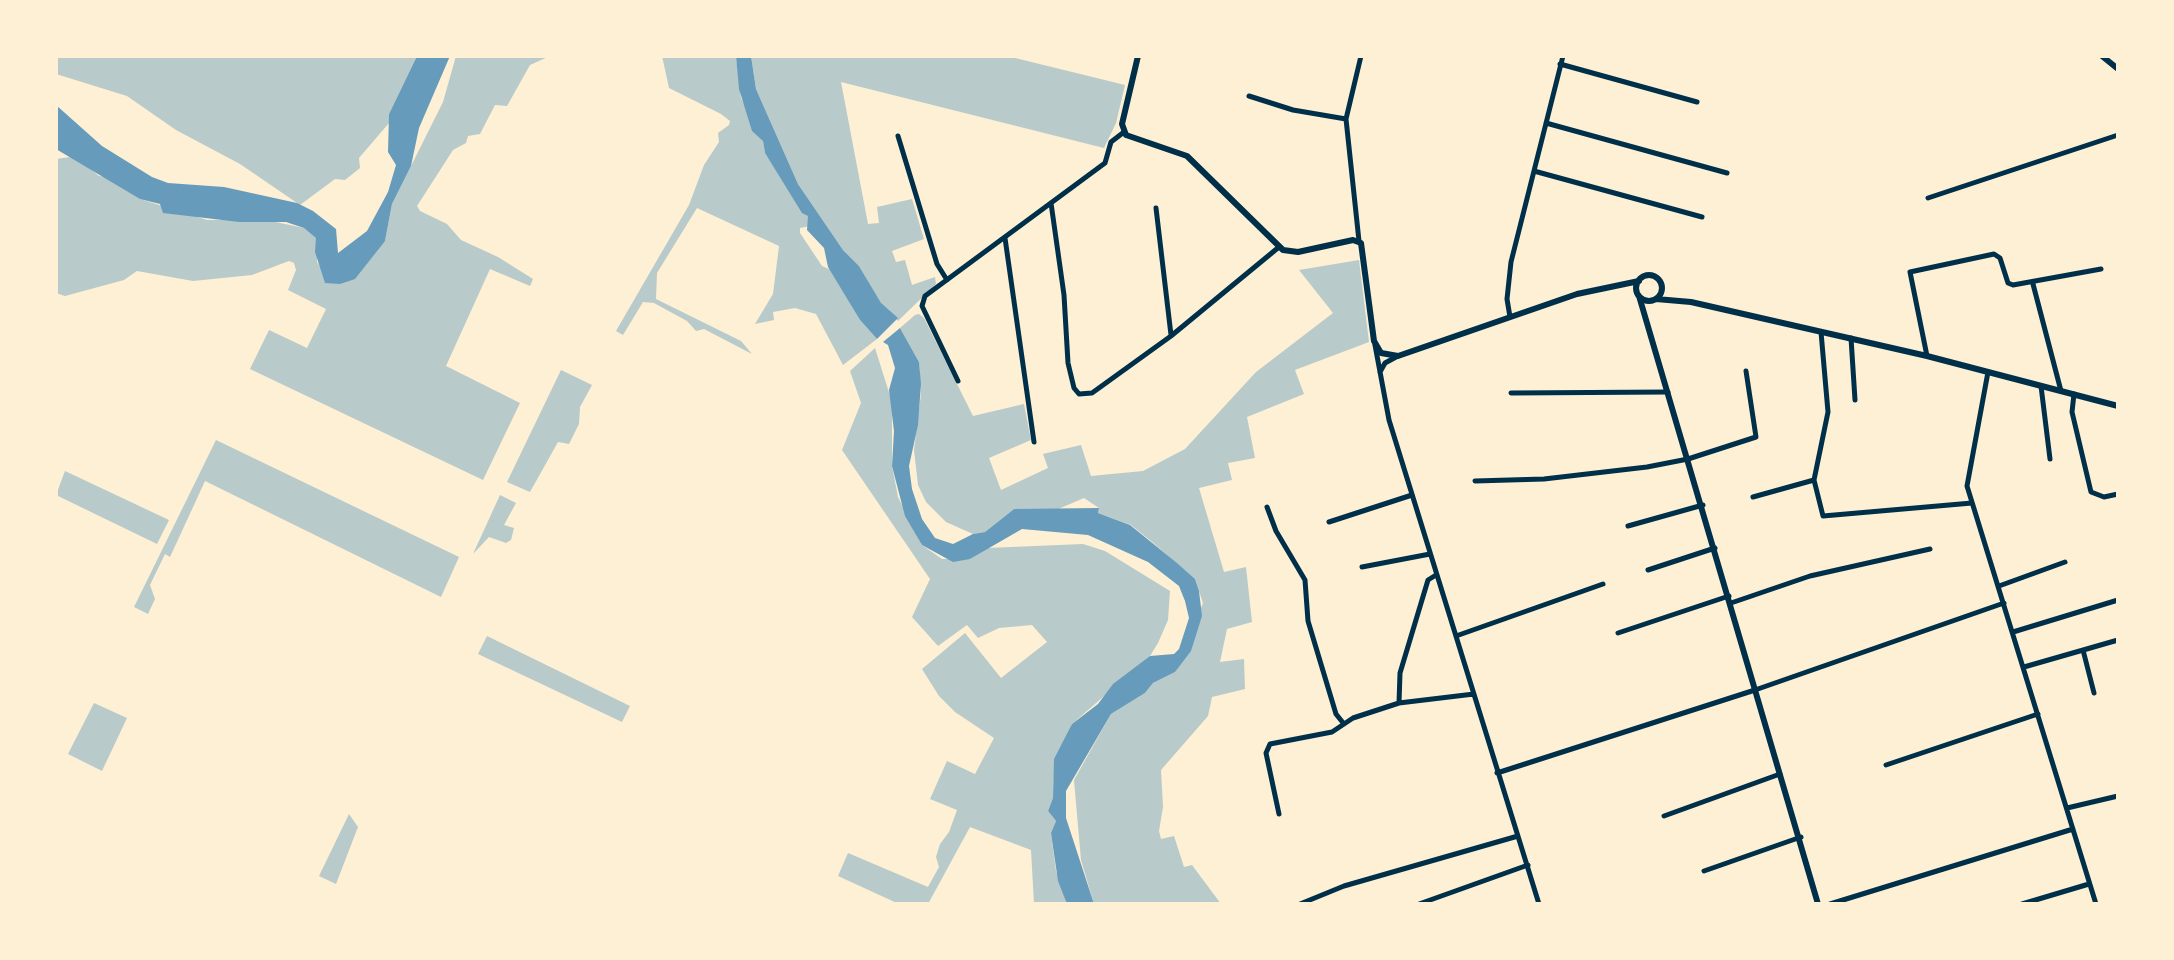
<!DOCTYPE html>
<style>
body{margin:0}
#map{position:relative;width:2174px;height:960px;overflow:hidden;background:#fdf0d5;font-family:"PT Sans Narrow",sans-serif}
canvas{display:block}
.frame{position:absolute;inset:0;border:58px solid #fdf0d5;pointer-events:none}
</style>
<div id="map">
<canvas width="2174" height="960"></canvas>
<div class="frame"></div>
</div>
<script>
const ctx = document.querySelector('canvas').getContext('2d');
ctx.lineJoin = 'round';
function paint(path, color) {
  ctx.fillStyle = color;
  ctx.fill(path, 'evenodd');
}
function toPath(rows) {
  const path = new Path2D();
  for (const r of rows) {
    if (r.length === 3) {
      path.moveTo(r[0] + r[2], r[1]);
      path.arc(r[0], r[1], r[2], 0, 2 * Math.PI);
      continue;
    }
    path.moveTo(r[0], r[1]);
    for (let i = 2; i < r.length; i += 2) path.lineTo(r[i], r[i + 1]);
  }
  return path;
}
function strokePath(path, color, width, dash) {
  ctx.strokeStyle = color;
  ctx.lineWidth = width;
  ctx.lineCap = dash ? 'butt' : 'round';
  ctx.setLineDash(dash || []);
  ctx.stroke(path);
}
paint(toPath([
 [56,56,417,56,389,114,389,123,359,158,360,168,345,180,335,179,300,205,240,164,176,130,127,96,56,74],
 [456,56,550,56,530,65,507,106,495,105,480,134,468,136,466,143,453,150,417,206,420,211,447,224,461,240,498,257,533,279,530,286,490,269,446,366,520,403,483,480,250,369,269,330,307,348,326,309,288,290,296,270,294,263,289,261,252,275,193,281,137,271,124,280,65,296,56,293,56,159,70,157,82,162,99,176,109,177,140,199,207,220,266,220,304,228,317,238,317,262,324,273,385,241,392,204,443,102],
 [662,56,736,56,741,98,763,141,765,153,808,216,810,226,800,228,800,233,822,266,831,270,860,320,877,339,843,365,816,314,795,308,773,312,774,320,755,324,773,294,779,246,697,208,657,273,656,299,741,341,752,354,704,329,696,331,687,321,654,303,643,302,623,335,616,331,689,205,704,165,719,142,718,133,729,125,730,121,721,114,669,88],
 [751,56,1007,56,1125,85,1116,123,1104,148,841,82,868,224,879,223,877,207,912,199,924,239,892,251,896,262,905,260,912,285,935,277,936,284,898,321,881,304,859,266,843,250,798,184,756,89],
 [1359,260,1369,342,1295,370,1304,394,1247,417,1255,458,1228,463,1232,480,1199,488,1224,572,1246,567,1252,622,1227,629,1220,662,1244,659,1245,689,1212,697,1208,716,1161,770,1163,807,1159,831,1161,839,1174,836,1184,867,1192,865,1221,904,1094,904,1081,860,1074,780,1111,714,1145,693,1153,683,1175,672,1203,603,1195,579,1151,541,1131,525,1098,513,1099,508,1084,498,1056,510,1014,509,985,532,973,534,946,522,926,502,918,485,914,450,921,394,919,362,900,328,915,315,919,314,924,318,973,416,1024,404,1031,440,989,458,1001,490,1048,468,1043,454,1081,445,1091,476,1143,471,1185,449,1256,372,1333,313,1299,270],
 [875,348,892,402,892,466,898,497,922,545,942,559,970,559,987,548,1083,544,1105,551,1170,591,1168,620,1158,643,1150,656,1072,724,1054,774,1053,798,1048,811,1056,821,1051,833,1056,871,1067,904,1034,904,1031,850,970,827,928,904,899,904,838,876,848,853,928,887,939,867,936,857,940,844,949,832,957,810,930,799,947,761,975,774,994,738,955,712,939,696,922,669,965,633,1001,678,1047,642,1032,625,999,628,978,638,967,625,938,646,912,617,930,579,842,450,861,403,850,371],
 [561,370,592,385,580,407,579,424,569,444,558,442,530,492,507,482],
 [216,440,459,557,441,597,205,481,170,557,165,554,150,585,155,599,148,614,134,607],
 [65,471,169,520,157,544,56,495],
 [500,495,516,503,504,525,514,528,511,540,506,543,489,537,473,554],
 [487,636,630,706,622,722,478,654],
 [94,703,127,718,102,771,68,754],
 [349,814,358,827,336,884,319,876]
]), '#b9caca');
paint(toPath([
 [417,56,450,56,419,128,411,166,392,204,385,241,355,279,340,284,325,283,315,252,316,238,304,228,286,222,239,222,163,213,160,204,140,199,56,149,56,105,102,146,152,177,168,183,224,187,297,203,313,211,336,229,338,253,367,231,388,192,396,165,388,152,389,114],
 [736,56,751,56,756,89,798,184,843,250,859,266,881,303,898,318,877,339,860,320,828,267,824,248,807,230,808,216,802,213,765,153,763,141,752,131,739,89],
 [900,328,919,362,921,384,918,425,909,466,912,489,922,519,935,538,953,544,973,534,985,532,1014,509,1099,508,1098,513,1130,525,1177,563,1195,579,1199,591,1202,616,1191,651,1175,672,1153,683,1145,693,1111,714,1066,791,1066,818,1094,904,1067,904,1058,881,1051,833,1056,821,1048,811,1053,798,1054,759,1072,724,1098,704,1113,684,1150,656,1174,654,1179,649,1189,618,1185,601,1179,586,1148,562,1088,535,1022,529,970,559,953,562,922,545,905,516,892,466,894,431,889,390,895,368,888,345,883,342]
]), '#669bbc');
strokePath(toPath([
 [1560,64,1697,102],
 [1249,96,1293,110,1346,119],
 [1546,123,1727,173],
 [898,136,937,264,947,280],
 [1534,171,1702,217],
 [1928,198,2118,135],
 [1051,203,1064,295,1068,363,1074,388,1079,394,1092,393,1171,336,1279,247],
 [1156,208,1171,335],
 [1005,238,1034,442],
 [1359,241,1346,119,1361,56],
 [2033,284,2061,391],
 [1510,317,1507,299,1511,262,1563,56],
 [1821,332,1828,412,1814,480,1823,516,1972,503],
 [1851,338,1855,400],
 [1375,345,1389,420,1539,904],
 [1927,356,1910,272,1994,254,2000,258,2008,283,2013,285,2101,269],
 [1380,372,1385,363,1398,356],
 [1988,372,1967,486,2096,904],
 [958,381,922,306,925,296,1105,163,1111,142,1124,132],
 [2041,386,2050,459],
 [1511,393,1668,392],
 [2074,394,2072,412,2091,492,2104,497,2118,494],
 [1475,481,1544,479,1647,467,1688,459,1756,437,1746,371],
 [1753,497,1814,480],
 [1267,507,1276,531,1305,580,1308,621,1336,714,1344,724],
 [1329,522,1412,495],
 [1628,526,1703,505],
 [1362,567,1430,554],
 [1648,570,1715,548],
 [1999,586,2065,562],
 [1731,603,1810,576,1930,549],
 [2013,632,2118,600],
 [1618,633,1729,596],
 [1456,636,1603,584],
 [2083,650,2094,693],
 [2024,667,2118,640],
 [1399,703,1400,673,1428,580,1436,575],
 [1886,765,2038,714],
 [1497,773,1755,690,2004,603],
 [2067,808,2118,796],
 [1279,814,1266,753,1270,744,1332,732,1353,718,1399,703,1474,694],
 [1664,816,1780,774],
 [1704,871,1801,837],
 [1300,904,1344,886,1518,836],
 [1419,904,1528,865],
 [1830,904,2073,829],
 [2022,904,2089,884]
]), '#003049', 5);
strokePath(toPath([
 [1138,56,1122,124,1126,135,1187,156,1283,250,1298,252,1353,240,1361,243,1374,341,1381,353,1398,356,1577,294,1639,281],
 [2102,56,2118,69],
 [1649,288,13],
 [1639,296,1818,904],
 [1656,299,1691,302,1927,356,2118,406]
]), '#003049', 6);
</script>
